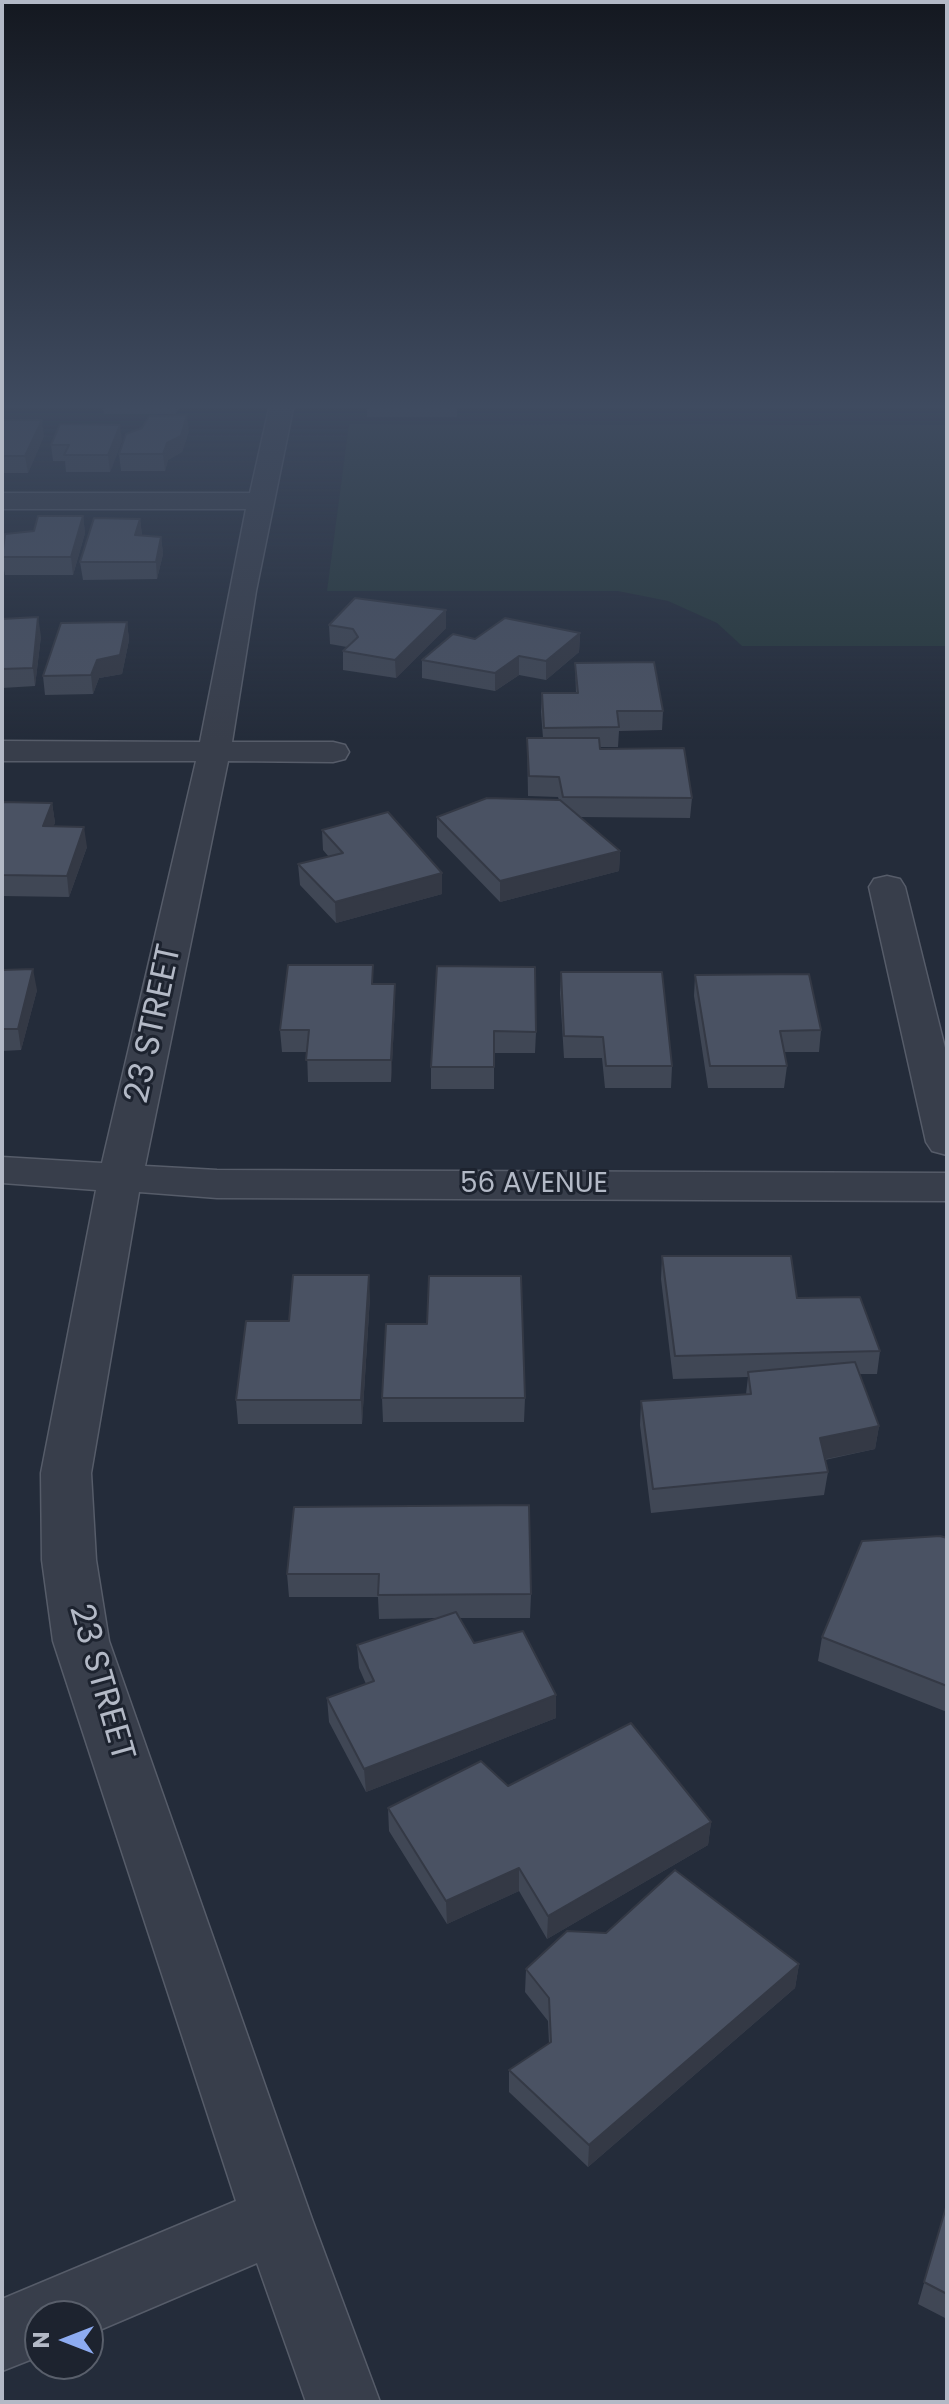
<!DOCTYPE html>
<style>
body{margin:0}
#map{position:relative;width:949px;height:2404px;overflow:hidden;background:#242c3a;font-family:Poppins,sans-serif}
canvas{display:block}
.frame{position:absolute;inset:0;border:4px solid #b3b9c6;pointer-events:none}
.north{position:absolute;left:24px;top:2300px;width:80px;height:80px;box-sizing:border-box;background:#1d232f;border:2px solid #595f6b;border-radius:50%;rotate:270deg;font-size:22px;font-weight:700;line-height:32px;text-align:center;color:#b3b9c6}
.north::after{content:'';display:block;margin:auto;width:28px;height:36px;background:#8dabf1;clip-path:polygon(50% 0,100% 100%,50% 72%,0 100%)}
</style>
<div id="map">
<canvas width="949" height="2404"></canvas>
<div class="frame"></div>
<div class="north">N</div>
</div>
<script>
const ctx = document.querySelector('canvas').getContext('2d');
ctx.lineJoin = 'round';
function paint(path, color) {
  ctx.fillStyle = color;
  ctx.fill(path, 'evenodd');
}
function toPath(rows) {
  const path = new Path2D();
  for (const r of rows) {
    path.moveTo(r[0], r[1]);
    for (let i = 2; i < r.length; i += 2) path.lineTo(r[i], r[i + 1]);
  }
  return path;
}
function strokePath(path, color, width, dash) {
  ctx.strokeStyle = color;
  ctx.lineWidth = width;
  ctx.lineCap = dash ? 'butt' : 'round';
  ctx.setLineDash(dash || []);
  ctx.stroke(path);
}
function drawText(font, color, halo, rows, align = 'center') {
  ctx.font = font + ' Poppins,sans-serif';
  ctx.lineWidth = 6;
  ctx.setLineDash([]);
  ctx.textBaseline = 'middle';
  ctx.strokeStyle = halo;
  ctx.fillStyle = color;
  for (const [text, x, y, turn = 0] of rows) {
    ctx.save();
    ctx.translate(x, y);
    ctx.rotate((+turn || 0) * Math.PI / 180);
    ctx.textAlign = isNaN(turn) ? turn : align;
    if (halo) ctx.strokeText(text, 0, 0);
    ctx.fillText(text, 0, 0);
    ctx.restore();
  }
}
paint(toPath([
 [349,424,947,425,947,646,742,646,717,623,668,601,618,591,327,591]
]), '#27393c');
const minor = toPath([
 [270,404,294,404,256,591,232,742,333,742,345,745,349,752,345,759,333,762,228,761,145,1166,217,1170,947,1173,947,1201,217,1198,139,1192,91,1473,96,1560,109,1641,312,2219,380,2402,306,2402,257,2263,88,2335,88,2316,40,2316,40,2356,2,2371,2,2299,236,2201,53,1641,42,1560,41,1473,96,1190,2,1183,2,1157,102,1163,196,761,2,761,2,741,200,742,246,509,2,509,2,493,250,493,270,404],
 [887,876,900,879,905,887,947,1056,947,1155,932,1151,926,1142,869,887,874,879,887,876]
]);
strokePath(minor, '#565c69', 3);
paint(minor, '#383e4b');
paint(toPath([
 [103,404,198,404,197,406,179,407,176,414,104,414],
 [367,404,457,404,457,417,367,417],
 [2,420,44,436,28,473,2,473],
 [189,431,182,452,168,460,165,471,121,471,119,454],
 [122,441,110,472,66,472,65,461,53,461,51,445],
 [83,516,85,533,73,575,5,575,2,557,34,531],
 [140,519,142,535,161,537,163,554,157,579,83,580,80,562],
 [446,610,446,628,396,678,343,670,343,651,347,647,330,644,329,625],
 [2,619,41,636,35,686,2,688],
 [127,622,129,640,122,674,99,678,93,694,45,695,43,676],
 [580,633,579,652,546,680,519,675,495,691,422,678,422,660,475,639],
 [575,663,663,711,662,730,619,731,618,747,599,747,600,749,692,798,690,818,580,817,620,851,619,871,500,902,437,837,437,817,559,800,558,797,528,796,527,738,543,738,541,712,542,693,576,693],
 [2,802,52,803,55,823,53,826,87,847,69,897,2,896],
 [322,830,442,894,336,923,300,885,298,864,329,857,323,850],
 [437,966,536,1032,535,1053,494,1053,494,1089,431,1089,431,1067],
 [2,970,37,990,21,1050,2,1051],
 [561,972,672,1066,671,1088,605,1088,602,1058,564,1058,560,993],
 [695,975,821,1030,819,1052,784,1052,787,1066,784,1088,708,1088,694,996],
 [374,984,395,1006,391,1082,308,1082,307,1052,282,1052,280,1030],
 [662,1256,797,1298,880,1351,877,1374,860,1374,879,1426,875,1449,825,1460,828,1472,824,1495,651,1513,640,1425,641,1401,746,1394,748,1377,673,1379,661,1279],
 [370,1297,362,1424,238,1424,236,1400,289,1321],
 [382,1398,525,1398,524,1422,383,1422],
 [294,1507,531,1594,530,1618,460,1618,474,1643,556,1718,366,1792,329,1722,327,1698,366,1684,359,1668,357,1645,437,1618,379,1619,378,1597,289,1597,287,1574],
 [947,1538,947,1712,818,1661,822,1637],
 [508,1786,711,1822,708,1845,547,1939,519,1891,447,1924,389,1831,388,1808],
 [799,1964,795,1988,588,2167,509,2092,509,2070,549,2044,548,2021,525,1992,526,1969],
 [947,2204,947,2319,918,2304]
]), '#404755');
paint(toPath([
 [175,404,179,404,179,407,176,414],
 [187,415,189,431,182,452,168,460,165,471,163,454,167,443],
 [42,420,44,436,28,473,25,456],
 [120,425,122,441,110,472,108,455],
 [83,516,85,533,73,575,71,557],
 [140,519,142,536,135,535],
 [161,537,163,554,157,579,156,562],
 [446,610,446,628,396,678,395,660],
 [38,617,41,636,35,686,33,668],
 [127,622,129,640,122,674,99,678,93,694,91,675,97,660],
 [580,633,579,652,546,680,546,661],
 [519,656,519,675,495,691,495,673],
 [52,803,55,823,46,846,43,826],
 [84,827,87,847,69,897,67,876],
 [620,851,619,871,500,902,500,881],
 [442,873,442,894,336,923,335,902],
 [33,969,37,990,21,1050,18,1029],
 [395,984,395,1006,391,1082,391,1060],
 [369,1275,370,1297,362,1424,361,1400],
 [879,1426,875,1449,816,1461,820,1438],
 [556,1695,556,1718,366,1792,364,1769],
 [711,1822,708,1845,547,1939,548,1916],
 [519,1868,519,1891,447,1924,446,1901],
 [799,1964,795,1988,588,2167,589,2145]
]), '#343945');
const building = toPath([
 [187,415,181,436,167,443,163,454,119,454,126,434,142,428,149,416,187,415],
 [2,420,42,420,25,456,2,456,2,420],
 [60,424,120,425,108,455,64,455,69,445,51,445,60,424],
 [38,516,83,516,71,557,2,557,5,534,34,531,38,516],
 [94,518,140,519,135,535,161,537,156,562,80,562,94,518],
 [355,598,446,610,395,660,343,651,358,637,353,629,329,625,355,598],
 [38,617,33,668,2,669,2,619,38,617],
 [505,618,580,633,546,661,519,656,495,673,422,660,453,634,475,639,505,618],
 [127,622,120,655,97,660,91,675,43,676,61,623,127,622],
 [654,662,663,711,617,711,619,727,544,728,542,693,578,693,575,663,654,662],
 [527,738,599,738,600,749,684,748,692,798,563,797,559,777,529,776,527,738],
 [487,798,560,800,620,851,500,881,437,817,487,798],
 [2,802,52,803,43,826,84,827,67,876,2,875,2,802],
 [388,812,442,873,335,902,298,864,343,853,322,830,388,812],
 [288,965,373,965,372,984,395,984,391,1060,306,1060,309,1030,280,1030,288,965],
 [437,966,535,967,536,1032,494,1031,494,1067,431,1067,437,966],
 [33,969,18,1029,2,1029,2,970,33,969],
 [561,972,662,972,672,1066,606,1066,603,1037,564,1036,561,972],
 [809,974,821,1030,780,1031,787,1066,710,1066,695,975,809,974],
 [662,1256,791,1256,797,1298,860,1297,880,1351,675,1356,662,1256],
 [293,1275,369,1275,361,1400,236,1400,246,1321,289,1321,293,1275],
 [429,1276,521,1276,525,1398,382,1398,386,1324,427,1324,429,1276],
 [855,1362,879,1426,820,1438,828,1472,653,1489,641,1401,751,1394,748,1372,855,1362],
 [529,1505,531,1594,378,1595,379,1574,287,1574,294,1507,529,1505],
 [940,1536,947,1538,947,1686,822,1637,862,1541,940,1536],
 [456,1612,474,1643,523,1631,556,1695,364,1769,327,1698,374,1681,357,1645,456,1612],
 [631,1723,711,1822,548,1916,519,1868,446,1901,388,1808,481,1761,508,1786,631,1723],
 [675,1870,799,1964,589,2145,509,2070,551,2042,549,1998,526,1969,567,1931,606,1933,675,1870],
 [947,2204,947,2294,924,2282,947,2204]
]);
paint(building, '#4a5263');
strokePath(building, '#343945', 2);
const sky = ctx.createLinearGradient(0, 0, 0, 740);
sky.addColorStop(0, '#141820');
sky.addColorStop(0.55, '#3f4b60');
sky.addColorStop(1, '#3f4b6000');
ctx.fillStyle = sky;
ctx.fillRect(0, 0, 949, 740);
drawText('28px', '#b3b9c6', '#1d232f', [
 ["56 AVENUE",534,1185]
]);
drawText('34px', '#b3b9c6', '#1d232f', [
 ["23 STREET",155,1024,-78],
 ["23 STREET",100,1683,74]
]);
</script>
